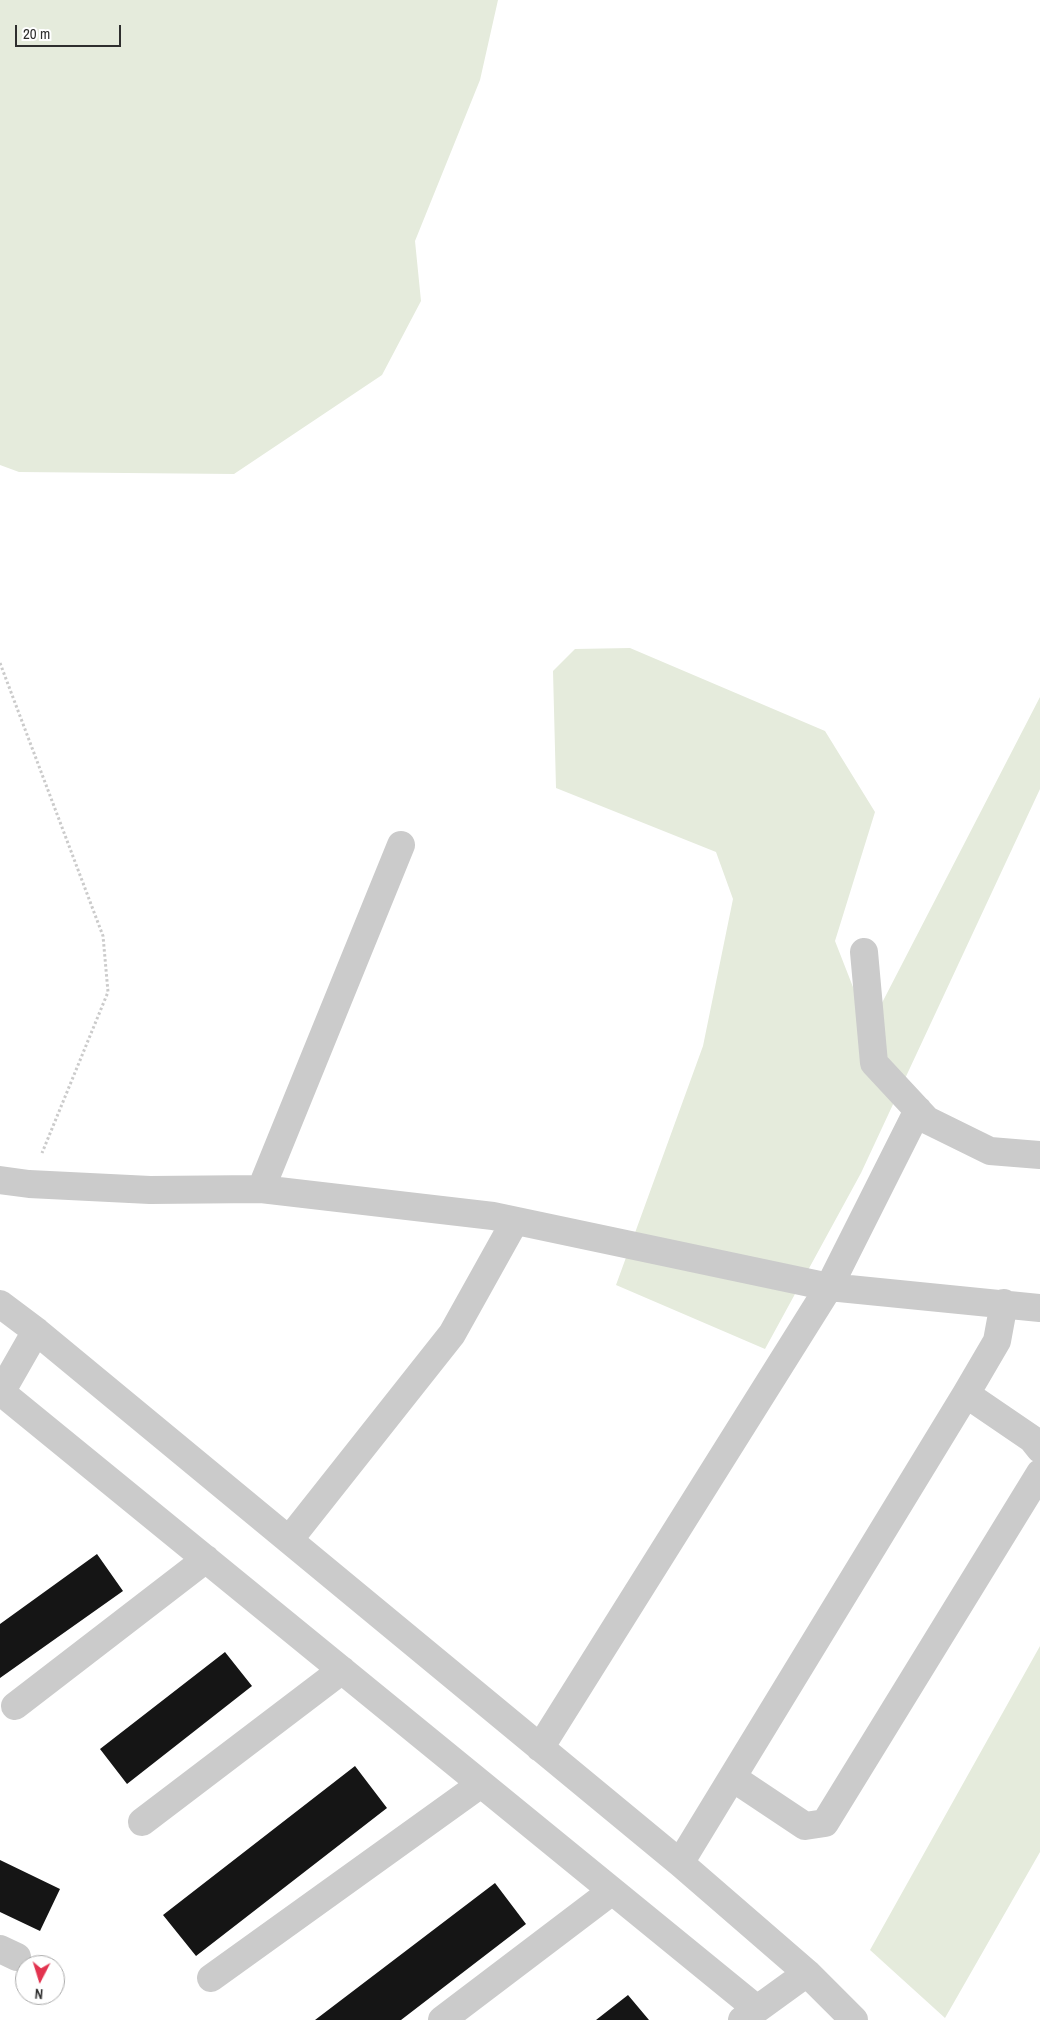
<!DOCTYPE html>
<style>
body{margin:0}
#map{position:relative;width:1040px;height:2020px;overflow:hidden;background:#fff;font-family:"Archivo Narrow",sans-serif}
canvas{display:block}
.north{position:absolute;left:15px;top:1955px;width:50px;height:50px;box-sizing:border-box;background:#fff;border:1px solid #ababab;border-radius:50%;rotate:185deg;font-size:14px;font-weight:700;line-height:20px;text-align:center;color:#2e2e2e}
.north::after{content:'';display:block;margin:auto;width:18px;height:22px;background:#e2334f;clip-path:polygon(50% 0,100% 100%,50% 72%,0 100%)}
.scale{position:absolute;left:15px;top:25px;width:106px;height:22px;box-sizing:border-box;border:2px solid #2e2e2e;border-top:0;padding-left:6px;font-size:15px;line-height:18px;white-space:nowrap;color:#2e2e2e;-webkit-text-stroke:4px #fff;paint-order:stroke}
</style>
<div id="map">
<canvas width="1040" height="2020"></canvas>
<div class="north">N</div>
<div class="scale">20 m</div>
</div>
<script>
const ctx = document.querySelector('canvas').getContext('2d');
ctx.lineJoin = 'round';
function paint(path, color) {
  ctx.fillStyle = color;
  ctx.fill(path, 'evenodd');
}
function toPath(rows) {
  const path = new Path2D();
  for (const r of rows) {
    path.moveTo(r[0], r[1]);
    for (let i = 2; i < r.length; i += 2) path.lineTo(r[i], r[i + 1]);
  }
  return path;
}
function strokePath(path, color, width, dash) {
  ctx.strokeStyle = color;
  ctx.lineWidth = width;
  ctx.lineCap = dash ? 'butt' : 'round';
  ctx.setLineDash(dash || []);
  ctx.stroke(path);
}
paint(toPath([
 [0,0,498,0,480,80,415,241,421,301,382,375,234,474,19,472,0,465],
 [630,648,825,731,875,812,835,941,869,1028,1040,697,1040,789,861,1173,765,1349,616,1285,703,1046,733,899,716,852,556,788,553,671,575,649],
 [1040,1646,1040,1852,945,2018,870,1950]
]), '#e5ebdc');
paint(toPath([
 [97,1554,123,1591,0,1678,0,1624],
 [225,1652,252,1686,127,1784,100,1749],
 [355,1766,387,1808,196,1956,163,1915],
 [0,1860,60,1889,40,1931,0,1912],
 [495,1883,526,1924,401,2020,315,2020],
 [628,1995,649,2020,596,2020]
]), '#151515');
strokePath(toPath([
 [0,663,103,936,108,992,42,1153]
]), '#cbcbcb', 3, [2.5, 2.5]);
strokePath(toPath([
 [864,952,874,1063,927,1120,990,1151,1040,1155],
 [0,1180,29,1184,150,1190,261,1189,493,1216,829,1287,1040,1308],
 [261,1189,401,845],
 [0,1304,36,1331,680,1863,807,1973,854,2020],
 [1,1392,757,2009],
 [0,1394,36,1331],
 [966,1394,1032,1439,1040,1449],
 [289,1540,452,1334,515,1221],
 [15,1706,206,1559],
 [540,1748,829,1287,918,1110],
 [733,1778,805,1826,825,1823,1040,1473],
 [142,1822,342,1670],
 [680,1863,966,1394,997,1341,1004,1303],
 [0,1949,17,1957],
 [211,1978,481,1784],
 [442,2020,612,1891],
 [742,2020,807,1973]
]), '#cbcbcb', 28);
</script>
